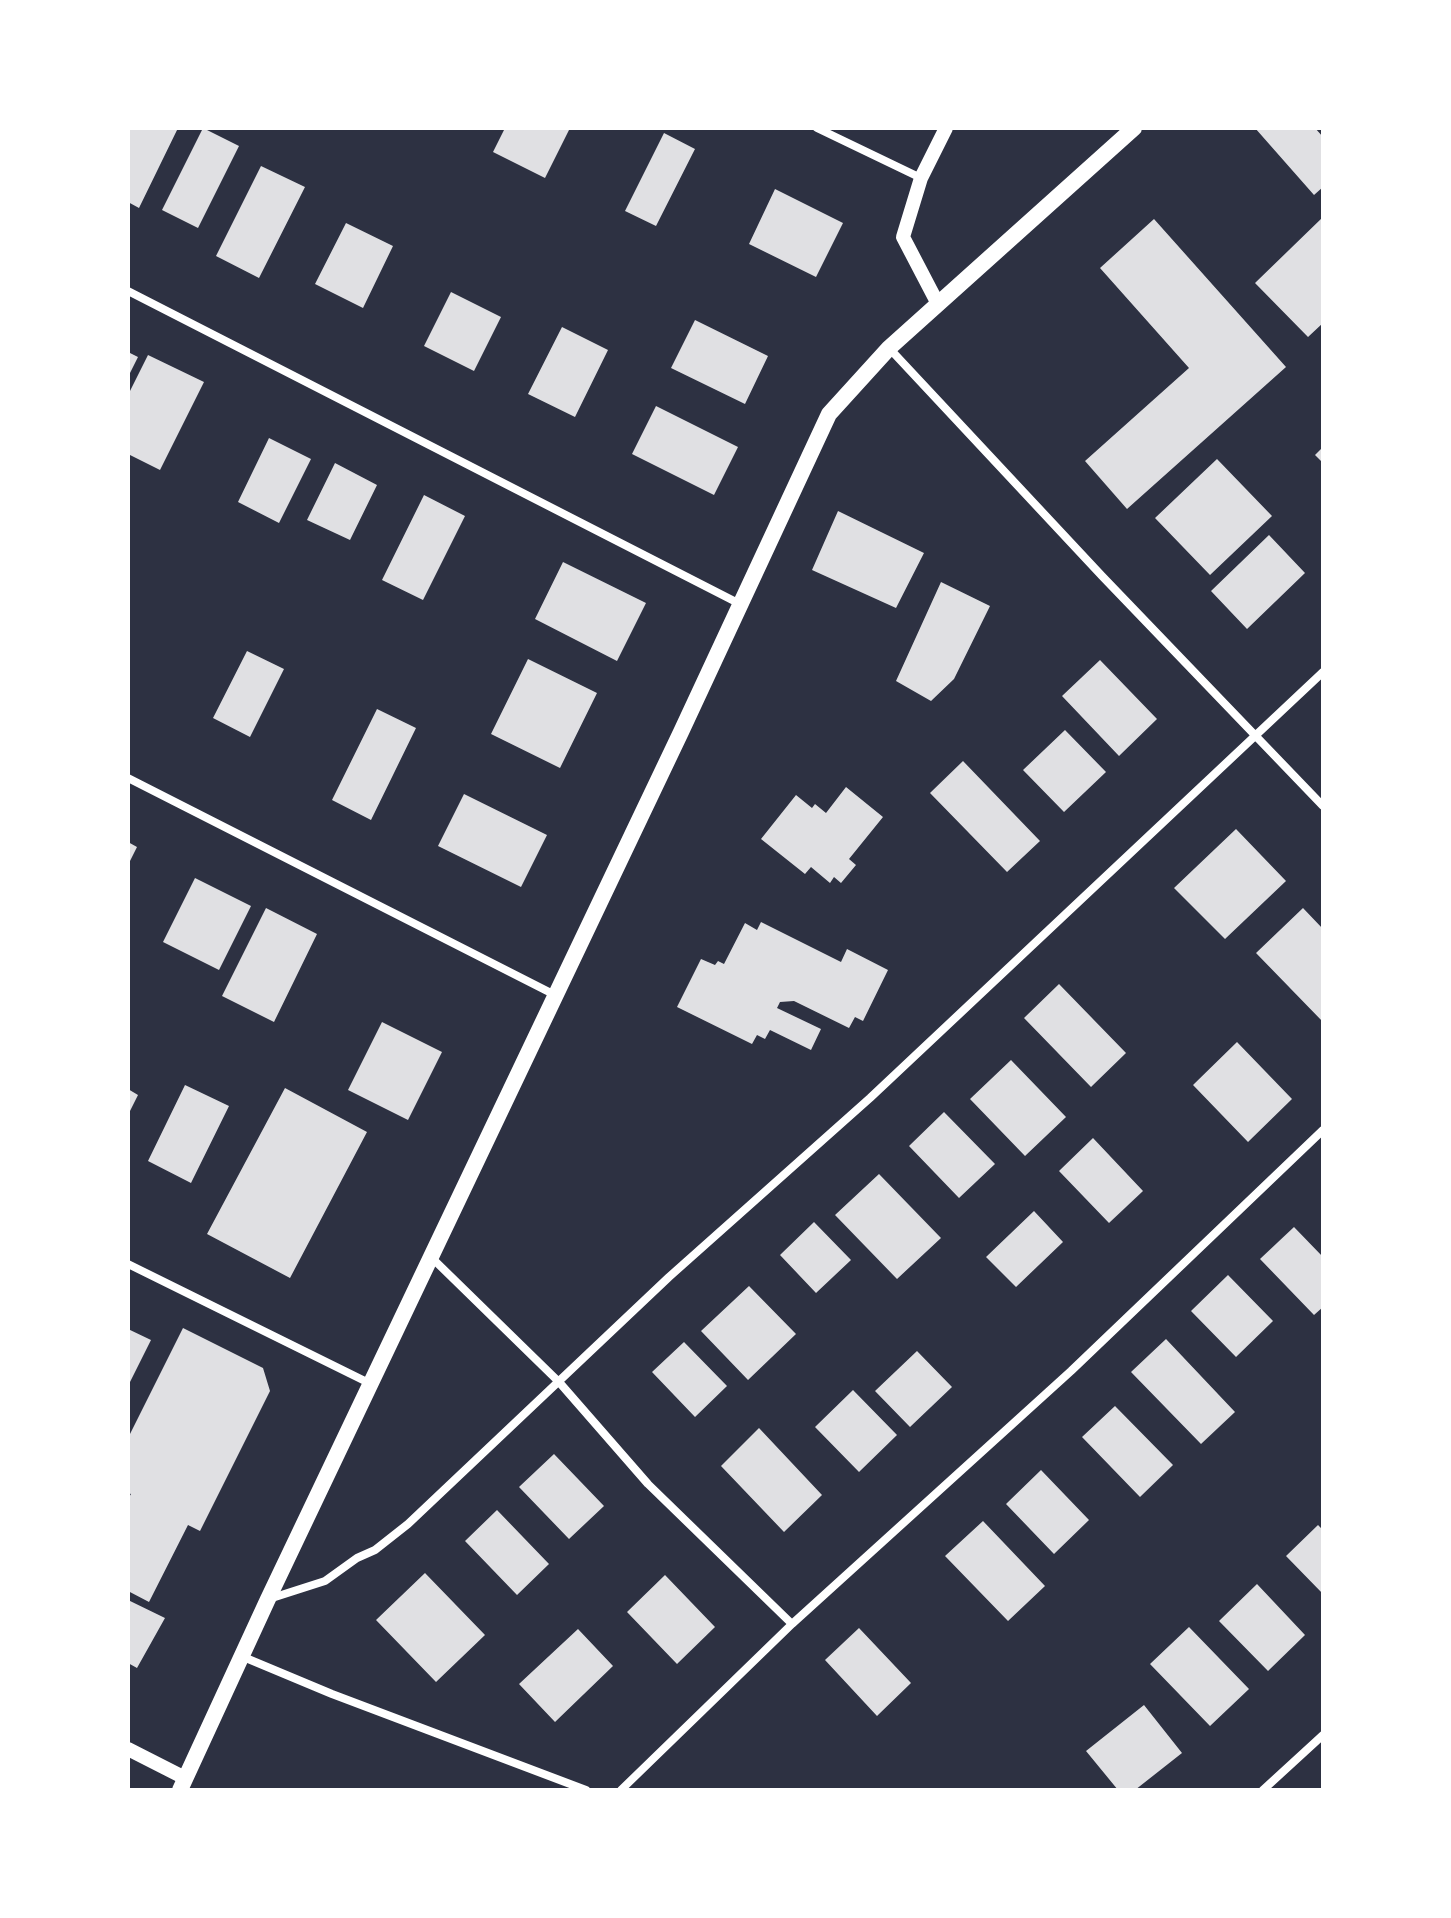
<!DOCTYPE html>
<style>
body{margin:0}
#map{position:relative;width:1451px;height:1918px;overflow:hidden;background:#2d3142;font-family:"Roboto Condensed",sans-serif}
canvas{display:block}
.frame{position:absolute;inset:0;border:130px solid #fff;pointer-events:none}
</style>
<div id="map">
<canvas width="1451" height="1918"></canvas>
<div class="frame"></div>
</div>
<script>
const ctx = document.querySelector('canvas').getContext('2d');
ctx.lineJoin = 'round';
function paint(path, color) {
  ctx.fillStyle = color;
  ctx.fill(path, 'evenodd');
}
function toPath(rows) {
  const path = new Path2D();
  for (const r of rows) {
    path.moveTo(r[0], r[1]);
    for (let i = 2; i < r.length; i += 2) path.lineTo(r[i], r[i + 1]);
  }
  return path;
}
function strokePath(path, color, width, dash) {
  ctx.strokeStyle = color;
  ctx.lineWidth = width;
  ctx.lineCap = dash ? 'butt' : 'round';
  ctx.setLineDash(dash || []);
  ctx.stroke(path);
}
paint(toPath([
 [128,128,178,128,139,208,128,202],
 [203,128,239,146,198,228,162,210],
 [505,128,570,128,545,178,493,152],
 [1255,128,1315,128,1323,137,1323,187,1314,195],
 [664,133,695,149,656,226,625,211],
 [261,166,305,187,259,278,216,256],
 [775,189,843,223,816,277,749,244],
 [1323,217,1323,323,1308,337,1255,283],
 [1154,219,1286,367,1127,509,1085,461,1189,368,1100,268],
 [346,223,393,246,363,308,315,284],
 [451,292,501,317,474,371,424,346],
 [695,320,768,356,745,404,671,368],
 [562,327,608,350,575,417,528,394],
 [128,352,138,357,128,377],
 [148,355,204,382,160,470,128,454,128,395],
 [656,406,738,447,714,495,632,454],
 [269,438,311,459,279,523,238,502],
 [1323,447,1323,463,1315,455],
 [1217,459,1272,516,1210,575,1155,518],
 [335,463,377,485,350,540,307,520],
 [424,495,465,516,423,600,382,580],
 [838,511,924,553,896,608,812,570],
 [1269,535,1305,573,1247,629,1211,591],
 [563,562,646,603,617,661,535,619],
 [941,582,990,606,954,679,931,701,896,681],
 [247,651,284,669,250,737,213,718],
 [528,659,597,693,560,768,491,734],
 [1100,660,1157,719,1119,756,1062,696],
 [377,709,416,728,371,820,332,800],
 [1065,730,1106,772,1064,812,1023,770],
 [963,761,1040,841,1007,872,930,793],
 [846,787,883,817,849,859,856,865,841,883,834,877,830,883,811,867,805,874,761,839,796,795,812,808,815,804,826,813],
 [464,794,547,835,521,887,438,846],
 [1236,829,1286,881,1225,939,1174,888],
 [128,842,137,847,128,865],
 [195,878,251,906,219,970,163,942],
 [266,908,317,934,274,1022,222,996],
 [1303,908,1323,929,1323,1022,1256,953],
 [761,922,841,962,847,949,888,970,863,1021,855,1017,849,1028,794,1001,780,1002,777,1008,821,1029,811,1050,770,1030,765,1039,757,1035,752,1044,677,1007,701,959,715,965,718,961,724,964,745,923,757,930],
 [1059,984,1126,1053,1091,1087,1024,1018],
 [382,1022,442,1052,408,1120,348,1090],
 [1237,1042,1292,1099,1248,1142,1193,1085],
 [1011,1060,1066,1117,1025,1156,970,1099],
 [185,1085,229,1106,191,1183,148,1161],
 [285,1088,367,1132,290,1278,207,1234],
 [128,1089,138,1095,128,1115],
 [944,1112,995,1164,959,1198,909,1146],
 [1093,1138,1143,1191,1109,1223,1059,1171],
 [879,1174,941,1238,897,1279,835,1215],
 [1034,1211,1063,1242,1016,1287,986,1257],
 [814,1222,851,1260,816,1293,780,1255],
 [1294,1227,1323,1257,1323,1307,1314,1315,1260,1259],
 [1228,1275,1273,1321,1236,1357,1191,1311],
 [749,1286,796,1334,748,1380,701,1331],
 [183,1328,263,1368,270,1391,200,1531,188,1525,149,1602,128,1591,128,1499,131,1494,128,1493,128,1438],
 [128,1329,151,1340,128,1386],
 [1166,1339,1235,1412,1201,1444,1131,1372],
 [684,1342,727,1386,695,1417,652,1372],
 [917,1351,952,1387,910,1427,875,1391],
 [853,1390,897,1435,859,1472,815,1427],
 [1115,1406,1173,1465,1140,1497,1082,1437],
 [759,1428,822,1495,784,1532,721,1466],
 [554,1454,604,1506,569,1539,519,1487],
 [1041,1470,1089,1520,1054,1554,1006,1504],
 [497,1510,549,1564,517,1595,465,1541],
 [983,1521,1045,1586,1008,1621,945,1556],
 [1318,1525,1323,1530,1323,1594,1286,1556],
 [425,1573,485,1635,436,1682,376,1620],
 [665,1575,715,1627,677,1664,627,1612],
 [1257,1584,1305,1635,1268,1671,1219,1621],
 [128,1600,165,1618,137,1668,128,1663],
 [1189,1627,1249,1689,1210,1726,1150,1664],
 [859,1628,911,1683,877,1716,825,1660],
 [578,1629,613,1666,555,1722,519,1684],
 [1144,1705,1182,1753,1135,1790,1118,1790,1086,1751]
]), '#e0e0e3');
strokePath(toPath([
 [817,128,921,178],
 [128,291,740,604],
 [889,348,1102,576,1323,806],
 [128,778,555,995],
 [431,1257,559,1382,648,1484,792,1624],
 [128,1264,371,1384],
 [272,1598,325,1581,357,1558,375,1550,408,1524,669,1277,870,1098,1323,672],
 [241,1656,332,1694,586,1790],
 [621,1790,792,1624,1071,1371,1323,1130],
 [1263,1790,1323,1735]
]), '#fff', 8);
strokePath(toPath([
 [938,304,903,237,921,178,946,128],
 [128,1749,185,1778]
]), '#fff', 14);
strokePath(toPath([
 [180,1790,268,1599,681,732,829,414,889,348,1134,128]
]), '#fff', 16);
</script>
